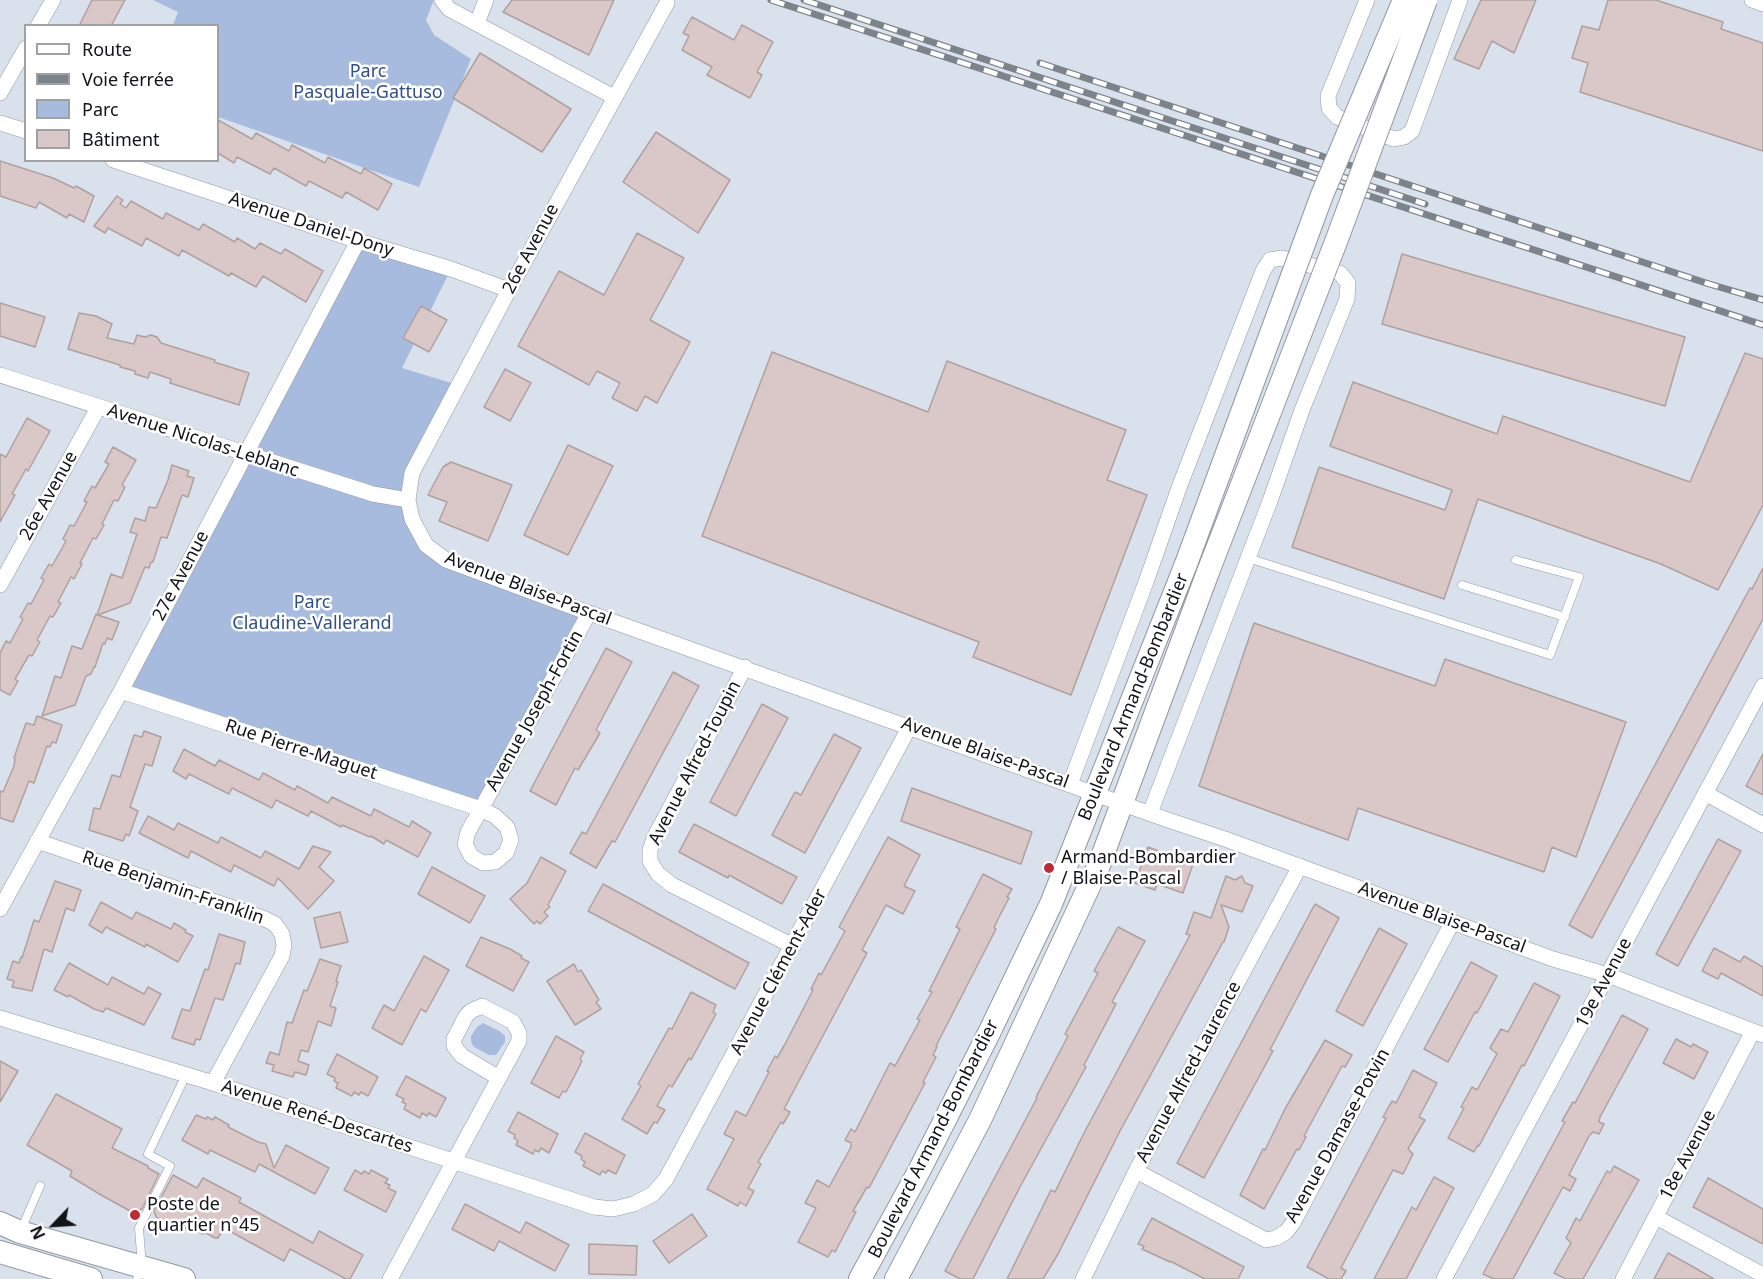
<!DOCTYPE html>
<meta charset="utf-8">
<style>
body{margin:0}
#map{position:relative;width:1763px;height:1279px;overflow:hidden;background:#d9e1ed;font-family:"Noto Sans",sans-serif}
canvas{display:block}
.legend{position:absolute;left:24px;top:24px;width:195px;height:138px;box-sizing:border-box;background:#fff;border:2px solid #a0a1a3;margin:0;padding:8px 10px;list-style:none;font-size:18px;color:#111418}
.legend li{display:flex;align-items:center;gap:12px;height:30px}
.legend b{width:30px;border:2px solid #a0a1a3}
.north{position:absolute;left:24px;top:1195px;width:60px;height:60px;-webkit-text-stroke:4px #fff;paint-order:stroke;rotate:245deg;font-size:16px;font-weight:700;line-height:24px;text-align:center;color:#111418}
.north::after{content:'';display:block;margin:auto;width:21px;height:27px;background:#111418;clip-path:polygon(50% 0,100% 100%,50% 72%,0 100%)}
</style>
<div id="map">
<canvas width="1763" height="1279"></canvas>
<ul class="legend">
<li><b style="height:8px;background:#fff"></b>Route</li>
<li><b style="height:8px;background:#7d838b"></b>Voie ferrée</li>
<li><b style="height:16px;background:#a7bbdf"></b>Parc</li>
<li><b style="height:16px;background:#d9c8c7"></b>Bâtiment</li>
</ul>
<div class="north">N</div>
</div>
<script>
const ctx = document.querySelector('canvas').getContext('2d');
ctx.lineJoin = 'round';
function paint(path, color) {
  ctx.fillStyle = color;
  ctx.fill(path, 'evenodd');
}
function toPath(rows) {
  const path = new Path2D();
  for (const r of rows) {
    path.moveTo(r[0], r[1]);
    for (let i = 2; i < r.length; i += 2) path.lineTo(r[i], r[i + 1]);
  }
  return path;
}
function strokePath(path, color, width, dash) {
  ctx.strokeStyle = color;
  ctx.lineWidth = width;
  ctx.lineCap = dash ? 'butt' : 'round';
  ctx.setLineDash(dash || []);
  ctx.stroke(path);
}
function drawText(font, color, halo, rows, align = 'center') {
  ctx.font = font + ' "Noto Sans",sans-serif';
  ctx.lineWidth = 5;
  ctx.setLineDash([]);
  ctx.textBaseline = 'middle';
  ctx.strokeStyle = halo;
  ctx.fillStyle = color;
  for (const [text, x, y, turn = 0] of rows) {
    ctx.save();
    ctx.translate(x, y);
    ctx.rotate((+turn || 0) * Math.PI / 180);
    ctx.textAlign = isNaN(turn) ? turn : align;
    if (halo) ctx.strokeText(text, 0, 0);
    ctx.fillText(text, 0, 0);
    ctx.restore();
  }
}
paint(toPath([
 [153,0,434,0,426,20,434,35,471,59,419,187,218,117,218,26,173,25,178,12],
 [358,241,451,269,402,368,458,385,409,482,426,545,589,613,481,809,121,691],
 [483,1023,501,1032,505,1036,505,1042,496,1055,489,1055,474,1047,471,1042,471,1036,477,1027]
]), '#a7bbdf');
const building = toPath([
 [92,0,125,0,111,26,79,26,92,0],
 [512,0,614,0,589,55,503,12,512,0],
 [1481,0,1536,0,1514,53,1492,41,1479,69,1454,59,1481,0],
 [1608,0,1656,0,1723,22,1721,29,1763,43,1763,151,1580,92,1588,63,1572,58,1582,26,1599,30,1608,0],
 [692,17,734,40,742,25,773,42,757,72,762,75,750,98,707,75,712,67,682,50,689,36,683,33,692,17],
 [480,53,571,109,542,152,453,98,480,53],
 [218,120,252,139,256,133,289,151,292,145,325,163,328,157,361,174,364,168,392,184,378,210,346,192,342,198,309,181,306,186,274,168,270,174,237,157,234,163,218,153,218,120],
 [656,132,730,180,698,233,623,182,656,132],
 [0,161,53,178,74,188,76,186,94,196,84,222,69,214,67,218,39,202,36,208,0,196,0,161],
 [117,196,123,200,120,204,126,208,131,201,163,219,166,213,199,230,203,224,235,242,237,238,255,249,260,243,281,254,285,249,323,271,306,302,263,276,256,287,231,273,229,276,182,250,179,256,146,238,142,246,108,228,105,233,94,226,117,196],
 [637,233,684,258,650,320,690,342,657,403,645,396,637,411,612,398,620,383,597,371,589,385,518,346,559,271,604,295,637,233],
 [1402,254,1685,337,1665,406,1382,324,1402,254],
 [0,303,45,317,35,347,0,336,0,303],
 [421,306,447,320,429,352,403,338,421,306],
 [79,313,96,316,112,324,107,338,134,344,137,335,145,337,151,335,157,337,161,343,215,360,214,362,249,373,239,405,170,383,171,379,150,372,148,378,135,374,135,371,120,367,120,365,68,349,79,313],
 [772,352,928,412,947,361,1126,430,1107,480,1147,495,1071,695,973,657,979,642,702,536,772,352],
 [1745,353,1763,359,1763,505,1718,590,1661,564,1478,499,1444,599,1292,547,1319,467,1445,510,1452,490,1330,446,1353,382,1497,434,1503,416,1690,482,1745,353],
 [505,369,531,383,510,421,484,407,505,369],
 [27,418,50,431,28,471,26,469,12,494,15,495,0,522,0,454,6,457,27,418],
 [568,445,613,466,568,555,524,535,568,445],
 [113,447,136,460,122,485,125,487,118,501,114,500,102,524,104,525,96,539,93,538,80,563,82,564,74,579,71,577,58,602,61,603,53,617,50,616,37,640,40,642,32,656,29,655,15,679,18,681,10,695,0,690,0,653,6,641,10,643,23,619,20,617,28,603,31,604,44,580,41,578,49,564,52,566,66,541,63,539,70,525,74,526,87,502,84,501,92,486,95,488,109,464,105,462,113,447],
 [451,462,512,485,488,541,439,521,447,502,428,495,443,467,451,462],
 [172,465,189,471,187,476,194,478,188,497,182,495,167,538,161,537,153,562,151,562,149,568,145,567,130,603,98,615,119,622,112,640,107,638,105,644,103,643,95,667,94,667,91,674,86,676,75,705,42,716,55,676,61,678,72,646,82,649,96,614,97,615,111,574,122,578,137,534,130,532,135,518,145,521,149,507,156,508,168,480,172,465],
 [1763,568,1763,619,1592,938,1569,925,1750,588,1752,589,1763,568],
 [1254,623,1435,686,1445,659,1626,722,1576,857,1552,847,1544,872,1358,808,1348,840,1199,786,1254,623],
 [606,648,632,662,596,730,600,733,578,770,575,768,556,805,530,791,606,648],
 [673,672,699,686,615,842,612,841,596,868,570,853,582,832,586,834,673,672],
 [762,704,788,718,736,816,710,802,762,704],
 [37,716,62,725,56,743,52,742,50,747,47,746,34,783,29,781,13,822,0,818,0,791,3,792,14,766,15,759,14,758,26,723,34,725,37,716],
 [144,731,161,737,152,766,145,764,130,807,138,811,129,836,126,834,123,841,89,830,94,808,100,809,112,775,120,777,134,735,142,737,144,731],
 [834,734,861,748,805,853,772,835,795,792,801,795,834,734],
 [184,749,215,766,219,760,259,780,263,773,295,790,297,786,328,803,332,797,371,816,374,809,409,827,412,821,431,833,418,857,386,840,384,844,371,836,370,837,342,825,341,827,311,811,308,816,276,800,272,808,232,788,229,794,189,774,186,779,173,771,184,749],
 [1763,754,1763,795,1746,786,1763,754],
 [912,788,1032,832,1021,864,901,821,912,788],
 [148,816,174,830,178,823,218,843,221,837,261,858,265,851,299,869,313,846,331,852,319,867,334,881,308,909,278,878,274,886,234,865,231,872,191,851,188,858,139,833,148,816],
 [694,824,797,877,782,904,729,875,728,878,679,852,694,824],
 [888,837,920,855,904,886,915,891,903,914,886,905,862,950,867,953,784,1109,790,1112,783,1124,781,1122,758,1162,761,1164,748,1188,754,1191,746,1206,740,1202,738,1206,707,1189,734,1139,724,1134,736,1111,746,1116,769,1072,767,1071,775,1056,777,1058,784,1046,813,990,811,989,819,973,821,975,845,931,839,927,888,837],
 [1718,839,1741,851,1678,966,1656,954,1718,839],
 [1148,847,1193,864,1183,893,1157,884,1155,890,1135,883,1148,847],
 [541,857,566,871,548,905,550,907,544,912,548,916,540,924,537,921,534,924,510,899,527,883,541,857],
 [432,867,485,896,470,923,418,894,432,867],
 [983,874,1012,889,1007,897,1009,898,998,919,994,928,996,929,936,1046,937,1047,933,1055,936,1057,923,1082,925,1083,869,1188,867,1187,853,1211,856,1212,835,1252,832,1250,828,1257,798,1242,816,1208,805,1203,817,1180,829,1187,851,1147,851,1143,845,1140,851,1129,855,1132,890,1063,895,1066,920,1020,917,1019,932,992,929,991,960,929,956,927,983,874],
 [1226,876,1235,880,1242,876,1245,883,1253,886,1242,912,1221,905,1229,927,1224,942,1223,942,1120,1131,1058,1254,1043,1279,1007,1279,1051,1190,1055,1192,1084,1133,1190,935,1186,934,1194,912,1211,918,1226,876],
 [55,881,81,890,74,911,66,908,52,952,44,949,32,991,12,987,14,981,7,979,13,961,19,963,21,957,22,958,34,920,39,922,55,881],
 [603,884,749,963,735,989,588,911,603,884],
 [101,902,132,919,136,912,171,929,174,923,186,930,185,932,193,936,178,962,146,944,145,947,106,927,102,933,89,925,101,902],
 [1315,904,1339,918,1270,1050,1273,1051,1204,1178,1177,1163,1315,904],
 [340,912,348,942,321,948,314,918,340,912],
 [1118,927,1145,941,1112,1002,1116,1004,1084,1065,1086,1067,1021,1185,973,1279,960,1279,945,1271,1037,1098,1036,1097,1068,1036,1065,1034,1098,973,1094,971,1118,927],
 [1379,928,1407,944,1363,1026,1336,1011,1379,928],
 [219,934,245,942,240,964,236,963,223,1000,215,998,200,1040,196,1039,194,1045,172,1038,182,1009,190,1011,205,969,208,970,219,934],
 [481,937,510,949,522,956,521,958,529,962,513,991,466,966,481,937],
 [1714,948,1740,962,1744,956,1763,967,1763,996,1721,973,1718,979,1702,971,1714,948],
 [424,956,449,970,426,1012,421,1009,402,1045,372,1028,384,1005,394,1011,424,956],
 [320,959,341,966,336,981,338,982,330,1006,336,1008,331,1026,318,1021,308,1052,301,1050,298,1061,309,1065,306,1075,295,1072,293,1077,272,1071,274,1065,266,1063,270,1052,279,1055,287,1022,292,1023,304,990,307,991,320,959],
 [1471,962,1497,976,1477,1013,1475,1012,1448,1062,1424,1049,1471,962],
 [69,963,108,985,112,977,144,994,148,987,161,994,144,1025,111,1010,106,1008,103,1012,94,1009,69,995,68,997,54,990,69,963],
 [574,964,578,972,581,970,599,1000,596,1002,601,1009,575,1025,547,981,574,964],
 [1534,983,1560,996,1524,1066,1522,1065,1479,1146,1478,1145,1474,1152,1448,1138,1464,1108,1461,1107,1472,1087,1477,1090,1497,1054,1490,1048,1501,1029,1508,1032,1534,983],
 [691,992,716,1005,713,1012,716,1014,691,1060,689,1058,672,1087,669,1085,657,1106,665,1110,657,1123,654,1122,647,1134,622,1119,641,1086,638,1084,669,1028,672,1029,691,992],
 [1622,1015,1648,1029,1600,1117,1599,1122,1604,1124,1599,1134,1593,1132,1589,1136,1569,1175,1576,1179,1570,1191,1563,1187,1513,1279,1494,1279,1483,1274,1565,1122,1562,1121,1573,1102,1575,1103,1622,1015],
 [556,1036,584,1052,580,1059,582,1061,575,1075,566,1092,563,1091,559,1098,531,1083,556,1036],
 [1676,1039,1691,1047,1693,1044,1708,1052,1694,1079,1663,1063,1676,1039],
 [1325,1040,1352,1055,1345,1067,1342,1066,1304,1136,1306,1137,1299,1150,1297,1149,1264,1209,1240,1195,1263,1149,1265,1150,1285,1109,1325,1040],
 [337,1054,378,1077,368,1096,361,1092,359,1095,354,1092,352,1096,336,1088,338,1083,334,1081,335,1078,327,1074,337,1054],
 [0,1061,18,1071,0,1102,0,1061],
 [1413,1070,1437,1083,1419,1117,1425,1120,1408,1149,1413,1154,1403,1174,1393,1170,1341,1268,1346,1271,1341,1279,1329,1279,1307,1267,1386,1118,1383,1117,1392,1101,1396,1103,1413,1070],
 [406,1076,446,1098,436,1117,429,1113,427,1116,422,1113,420,1118,404,1109,406,1104,402,1102,404,1099,396,1095,406,1076],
 [56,1094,122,1129,112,1148,148,1166,148,1168,159,1174,142,1209,132,1212,101,1195,70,1176,72,1171,27,1145,56,1094],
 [518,1112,558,1134,549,1153,541,1148,539,1152,535,1150,533,1154,516,1145,518,1141,514,1138,515,1135,508,1131,518,1112],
 [196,1115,206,1119,207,1117,213,1120,215,1117,229,1125,228,1127,258,1142,266,1144,274,1168,286,1145,329,1168,315,1194,259,1164,255,1172,210,1150,208,1154,182,1140,196,1115],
 [585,1133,625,1155,616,1174,608,1170,606,1173,602,1171,600,1175,583,1166,585,1162,581,1159,582,1156,575,1152,585,1133],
 [1614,1166,1639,1180,1583,1279,1566,1279,1554,1273,1571,1243,1566,1238,1576,1218,1580,1221,1607,1171,1610,1173,1614,1166],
 [355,1170,362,1174,364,1171,369,1174,371,1170,388,1179,385,1183,390,1185,388,1188,396,1192,386,1212,344,1190,355,1170],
 [173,1175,197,1188,203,1178,241,1198,239,1202,313,1243,319,1231,363,1255,350,1279,346,1279,290,1249,284,1261,224,1228,218,1238,215,1238,206,1233,203,1234,192,1229,189,1230,179,1224,176,1225,166,1220,162,1221,156,1217,154,1211,173,1175],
 [1434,1177,1454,1188,1406,1279,1374,1279,1412,1207,1416,1210,1434,1177],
 [1708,1178,1763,1209,1763,1244,1693,1207,1708,1178],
 [465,1204,520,1233,526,1222,569,1245,555,1271,499,1241,494,1251,452,1229,465,1204],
 [692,1214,707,1236,669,1263,653,1241,692,1214],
 [1152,1218,1244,1267,1238,1279,1205,1279,1170,1261,1170,1262,1142,1249,1144,1246,1138,1244,1152,1218],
 [589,1244,637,1246,636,1275,589,1274,589,1244],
 [1668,1253,1688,1264,1714,1279,1654,1279,1668,1253]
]);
paint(building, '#d9c8c7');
strokePath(building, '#b0a09e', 1.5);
const lane = toPath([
 [1248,558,1550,655,1579,577,1516,560],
 [1462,585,1565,617],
 [21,1230,40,1186],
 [137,1279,142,1267,139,1228,170,1166,148,1154,186,1075]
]);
const street = toPath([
 [442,0,449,9,614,97],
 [1367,0,1328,96,1329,108,1337,117,1394,139,1404,137,1412,131,1460,0],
 [1752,0,1763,4],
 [667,3,509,290,412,473,408,500,412,519,426,545,446,560,589,613,1168,820,1225,839,1553,959,1608,975,1763,1035],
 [477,23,486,0],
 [38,26,53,0],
 [0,93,26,48],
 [0,123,26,131],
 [113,160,358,241,451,269,509,290],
 [0,375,373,494,408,500],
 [0,585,98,408],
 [745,667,654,838,650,850,650,861,658,874,672,885,793,946],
 [121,691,481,809,495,816,507,827,511,840,506,853,495,862,483,863,471,856,465,844,468,832,481,809,589,613],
 [1070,784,1146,582,1180,485,1263,271,1270,260,1282,258,1340,273,1348,283,1347,299,1302,410,1270,501,1150,813],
 [1705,793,1763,825],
 [37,841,263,918,275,924,282,934,284,945,282,956,213,1083],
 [0,909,121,691,358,241],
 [0,1018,213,1083,594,1207,613,1209,634,1204,653,1194,666,1179,910,726],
 [1136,1171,1266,1240,1276,1238,1286,1232,1293,1223,1452,923],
 [1656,1217,1763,1275],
 [390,1279,519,1041,519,1033,513,1022,482,1006,471,1011,466,1016,454,1039,454,1046,462,1056,499,1078],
 [1083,1279,1136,1171,1300,866],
 [1444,1279,1763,686],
 [1623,1279,1753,1031]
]);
const secondary = toPath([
 [0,1223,20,1232,184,1279],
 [0,1252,91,1279],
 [860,1279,919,1171,989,1033,1051,904,1186,564],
 [896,1279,980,1120,1099,865,1208,572]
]);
strokePath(lane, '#9198a4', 9);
strokePath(street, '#9198a4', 16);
strokePath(secondary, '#9198a4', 24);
strokePath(lane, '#fff', 8);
strokePath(street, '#fff', 15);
strokePath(secondary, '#fff', 22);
const rail = toPath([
 [771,0,1763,325],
 [804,0,1425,204],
 [1040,63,1706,283,1763,300]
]);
strokePath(rail, '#7d838b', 7);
strokePath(rail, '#fff', 4.5, [14]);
const secondaryBridge = toPath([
 [1186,564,1322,195,1404,0],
 [1208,572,1337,239,1426,0]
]);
strokePath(secondaryBridge, '#9198a4', 24, []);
strokePath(secondaryBridge, '#fff', 22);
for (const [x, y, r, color] of [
 [1049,868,6,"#bb2b35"],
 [135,1215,6,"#bb2b35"]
]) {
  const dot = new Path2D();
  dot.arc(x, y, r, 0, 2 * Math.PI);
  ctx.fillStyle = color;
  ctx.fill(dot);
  strokePath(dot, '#fff', 2);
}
drawText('18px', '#2f4f89', '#fff', [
 ["Parc",368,72],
 ["Pasquale-Gattuso",368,93],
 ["Parc",312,603],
 ["Claudine-Vallerand",312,624]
]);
drawText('18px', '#111418', '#fff', [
 ["Avenue Daniel-Dony",311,225,18],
 ["26e Avenue",531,249,-62],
 ["Avenue Nicolas-Leblanc",203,441,18],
 ["26e Avenue",49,496,-61],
 ["27e Avenue",181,576,-62],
 ["Avenue Blaise-Pascal",528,589,21],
 ["Boulevard Armand-Bombardier",1134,697,-68],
 ["Avenue Joseph-Fortin",535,711,-61],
 ["Rue Pierre-Maguet",301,750,18],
 ["Avenue Blaise-Pascal",985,753,20],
 ["Avenue Alfred-Toupin",695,763,-63],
 ["Rue Benjamin-Franklin",173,888,19],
 ["Avenue Blaise-Pascal",1442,918,20],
 ["Avenue Clément-Ader",779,972,-62],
 ["19e Avenue",1604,983,-62],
 ["Avenue Alfred-Laurence",1189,1072,-62],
 ["Avenue René-Descartes",317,1117,18],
 ["Avenue Damase-Potvin",1338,1136,-61],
 ["Boulevard Armand-Bombardier",934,1139,-63],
 ["18e Avenue",1688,1155,-62]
]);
drawText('18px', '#111418', '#fff', [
 ["Armand-Bombardier",1061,858],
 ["/ Blaise-Pascal",1061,879],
 ["Poste de",147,1205],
 ["quartier n°45",147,1226]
], 'left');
</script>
